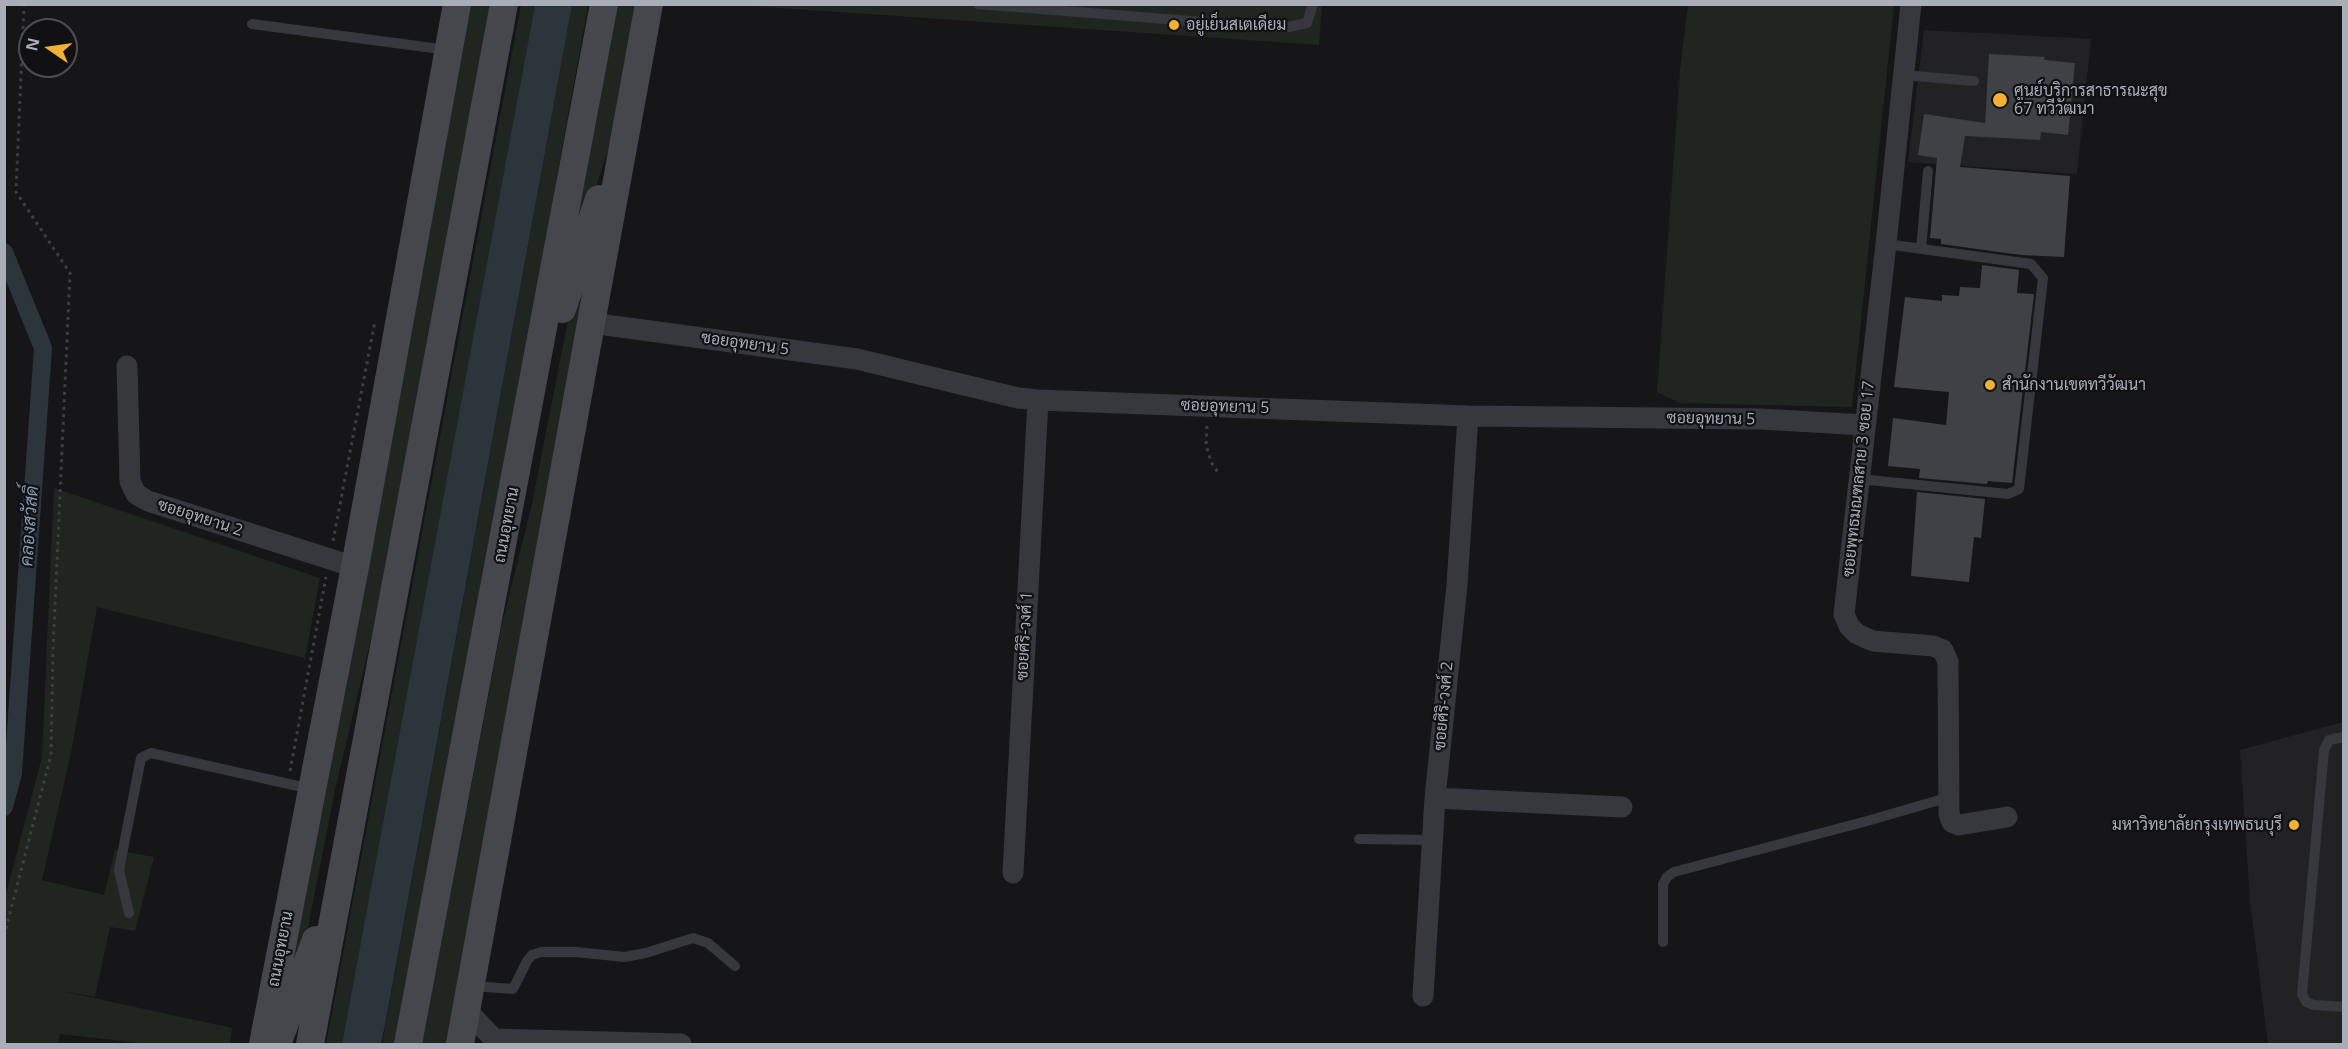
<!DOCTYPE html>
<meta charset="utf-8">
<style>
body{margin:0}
#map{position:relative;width:2348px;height:1049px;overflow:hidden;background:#161618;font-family:"Open Sans",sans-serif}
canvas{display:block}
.frame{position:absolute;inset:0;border:6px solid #a8adb8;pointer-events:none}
.north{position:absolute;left:18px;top:18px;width:60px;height:60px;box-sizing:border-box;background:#111113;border:2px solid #4d4f55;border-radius:50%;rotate:283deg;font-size:16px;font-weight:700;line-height:24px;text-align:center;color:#a8adb8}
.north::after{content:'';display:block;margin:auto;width:21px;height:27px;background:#f2b134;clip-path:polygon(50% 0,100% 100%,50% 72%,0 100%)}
</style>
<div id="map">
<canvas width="2348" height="1049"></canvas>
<div class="frame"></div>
<div class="north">N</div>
</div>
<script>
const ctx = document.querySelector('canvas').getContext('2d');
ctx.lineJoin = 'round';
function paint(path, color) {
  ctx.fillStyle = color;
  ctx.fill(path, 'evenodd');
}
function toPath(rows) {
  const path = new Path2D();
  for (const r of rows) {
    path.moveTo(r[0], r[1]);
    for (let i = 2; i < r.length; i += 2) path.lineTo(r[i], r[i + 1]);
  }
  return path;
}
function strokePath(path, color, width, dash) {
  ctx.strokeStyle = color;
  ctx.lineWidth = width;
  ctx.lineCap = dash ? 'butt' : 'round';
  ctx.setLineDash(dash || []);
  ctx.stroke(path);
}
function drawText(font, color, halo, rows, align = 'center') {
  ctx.font = font + ' "Open Sans",Sarabun,sans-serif';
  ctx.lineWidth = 4.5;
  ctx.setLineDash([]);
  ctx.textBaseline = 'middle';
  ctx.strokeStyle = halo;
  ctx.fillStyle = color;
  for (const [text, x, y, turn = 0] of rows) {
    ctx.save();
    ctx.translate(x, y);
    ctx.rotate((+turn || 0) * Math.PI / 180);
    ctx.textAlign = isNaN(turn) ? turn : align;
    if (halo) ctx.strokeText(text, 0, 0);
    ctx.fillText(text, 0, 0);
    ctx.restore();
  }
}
paint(toPath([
 [1924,30,2091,39,2077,174,1908,162],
 [2343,722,2343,1044,2268,1044,2250,901,2240,750]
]), '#222225');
paint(toPath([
 [468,5,493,5,376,618,335,790,307,933,286,1011,293,944],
 [521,5,535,5,406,706,342,1044,326,1044],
 [572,5,588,5,528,338,394,1044,382,1044],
 [616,5,641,5,622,109,578,240,573,239],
 [737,5,1322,5,1319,45],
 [1688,5,1894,5,1852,407,1680,403,1657,392,1680,70],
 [595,249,447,1044,422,1044,502,624,532,504,569,315],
 [54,488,320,578,305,658,97,607,71,753,42,880,104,895,115,850,154,857,135,931,110,927,95,997,57,990,232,1028,230,1044,149,1044,60,1034,58,1044,5,1044,5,898,42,757]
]), '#1e261f');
paint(toPath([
 [535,5,572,5,385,1025,381,1044,342,1044]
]), '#2c353c');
strokePath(toPath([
 [4,252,43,348,13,773,4,807]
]), '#2c353c', 18);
paint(toPath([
 [1989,54,2045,57,2044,60,2075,63,2068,135,2041,132,2040,140,1965,136,1960,167,2070,176,2064,257,2021,255,1941,244,1941,239,1930,238,1937,158,1918,155,1924,114,1985,123],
 [1982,265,2019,270,2017,293,2034,294,2012,483,1988,481,1987,484,1919,478,1920,469,1888,466,1893,418,1946,425,1949,392,1894,387,1905,297,1942,301,1942,295,1959,296,1960,287,1980,288],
 [1917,492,1985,499,1981,538,1974,537,1969,582,1911,576]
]), '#404145');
strokePath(toPath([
 [1207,426,1206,445,1211,462,1219,474],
 [333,541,375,321],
 [290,771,326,577],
 [4,936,51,755,53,650,70,273,16,192,24,4]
]), '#3d3f44', 3, [3, 4.5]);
strokePath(toPath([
 [978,4,1265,27,1289,27,1307,23,1313,4],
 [252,24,448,50],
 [1903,75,1974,81],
 [1921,249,1928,171],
 [1859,479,2008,494,2019,489,2043,278,2031,264,1886,244],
 [2344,737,2329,740,2324,750,2302,994,2306,1002,2314,1005,2344,1007],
 [1359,839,1433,840],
 [129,913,119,870,141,758,151,753,311,789],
 [1663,942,1663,884,1667,877,1674,872,1867,821,1950,797],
 [472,986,513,989,527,961,532,955,541,952,576,952,624,957,646,953,693,938,708,943,735,966]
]), '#37383d', 10);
strokePath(toPath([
 [1911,4,1886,244,1844,614,1849,626,1857,634,1873,641,1933,646,1943,650,1948,662,1949,814,1952,822,1959,825,2007,817],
 [591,323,857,359,1018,398,1038,400,1468,416,1760,419,1865,425],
 [127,366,130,481,136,494,148,501,355,567],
 [1435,798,1622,807],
 [1013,873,1038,400],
 [1423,996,1435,798,1457,585,1468,416],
 [466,1012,474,1018,494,1039,681,1044]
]), '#37383d', 21);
strokePath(toPath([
 [562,309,599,199],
 [263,1044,355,567,457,4],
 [277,1044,316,940],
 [310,1044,504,4],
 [408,1044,604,4],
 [460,1044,649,4]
]), '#45474d', 28);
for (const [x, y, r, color] of [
 [1174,25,6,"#f2b134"],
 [2000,100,8,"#f2b134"],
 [1990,385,6,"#f2b134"],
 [2294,825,6,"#f2b134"]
]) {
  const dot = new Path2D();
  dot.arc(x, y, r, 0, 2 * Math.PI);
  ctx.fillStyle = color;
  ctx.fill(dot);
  strokePath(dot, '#111113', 2);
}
drawText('16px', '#a8adb8', '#111113', [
 ["อยู่เย็นสเตเดียม",1186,25],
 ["ศูนย์บริการสาธารณะสุข",2014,91],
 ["67 ทวีวัฒนา",2014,109],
 ["สำนักงานเขตทวีวัฒนา",2002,385],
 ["มหาวิทยาลัยกรุงเทพธนบุรี",2282,825,"right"]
], 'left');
drawText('16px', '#a8adb8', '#111113', [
 ["ซอยอุทยาน 5",745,344,8],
 ["ซอยอุทยาน 5",1225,407,2],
 ["ซอยอุทยาน 5",1711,419,1],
 ["ซอยพุทธมณฑลสาย 3 ซอย 17",1859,479,-84],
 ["ซอยอุทยาน 2",200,518,18],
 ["ถนนอุทยาน",507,525,-79],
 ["ซอยศิริ-วงศ์ 1",1025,636,-87],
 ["ซอยศิริ-วงศ์ 2",1444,706,-85],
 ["ถนนอุทยาน",281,949,-79]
]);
drawText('italic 18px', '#7f9bb3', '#111113', [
 ["คลองสวัสดิ์",30,526,-86]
]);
</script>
